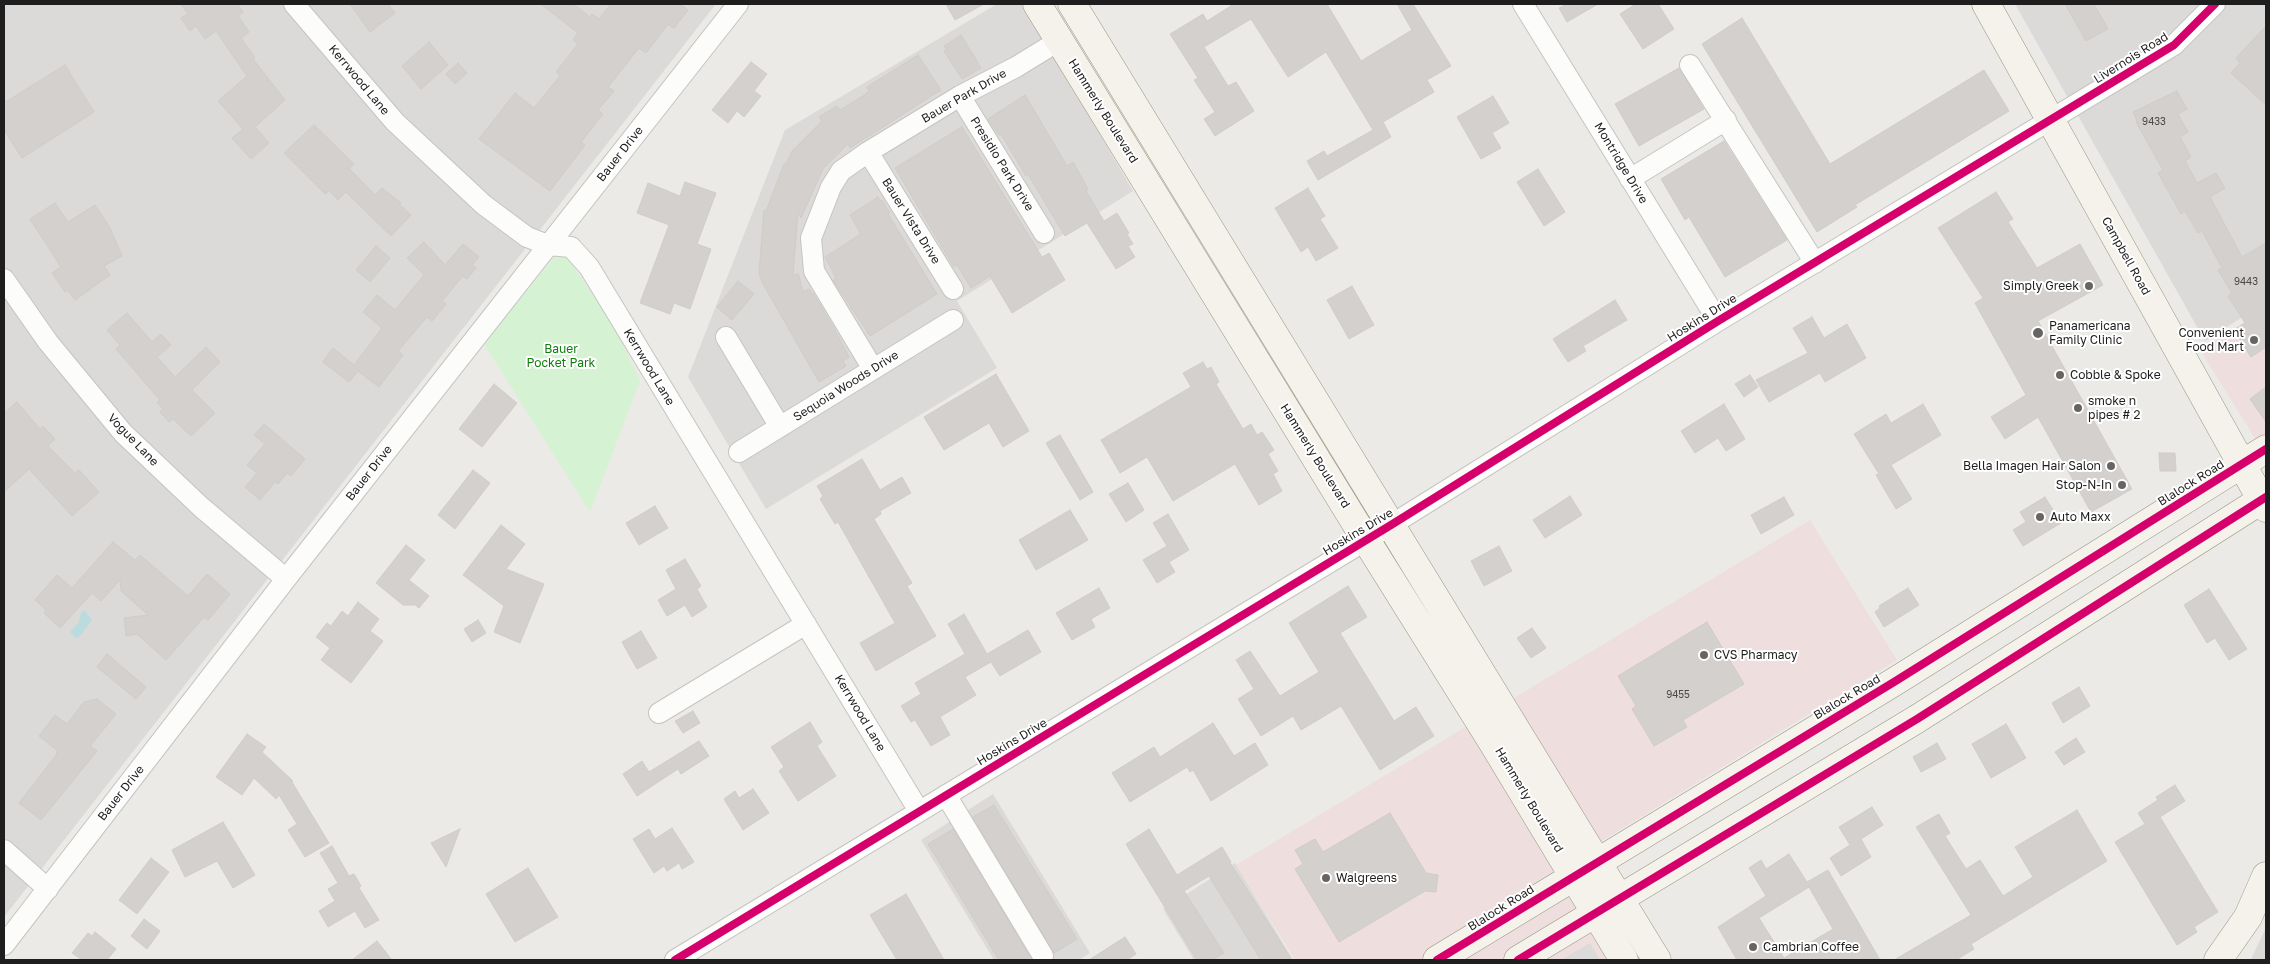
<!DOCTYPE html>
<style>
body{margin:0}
#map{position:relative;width:2270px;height:964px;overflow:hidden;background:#eceae7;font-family:"Golos Text",sans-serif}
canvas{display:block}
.frame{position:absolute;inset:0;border:5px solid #1e1e1e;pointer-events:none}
</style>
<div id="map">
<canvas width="2270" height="964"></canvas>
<div class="frame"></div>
</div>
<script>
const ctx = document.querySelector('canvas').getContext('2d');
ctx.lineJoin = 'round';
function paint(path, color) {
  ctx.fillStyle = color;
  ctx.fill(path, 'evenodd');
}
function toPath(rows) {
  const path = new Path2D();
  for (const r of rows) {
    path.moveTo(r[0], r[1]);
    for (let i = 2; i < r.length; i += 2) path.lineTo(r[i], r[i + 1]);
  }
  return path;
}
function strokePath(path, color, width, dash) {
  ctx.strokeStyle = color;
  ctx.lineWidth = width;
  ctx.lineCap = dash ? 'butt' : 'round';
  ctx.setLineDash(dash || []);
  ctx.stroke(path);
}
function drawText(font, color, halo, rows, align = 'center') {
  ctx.font = font + ' "Golos Text",sans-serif';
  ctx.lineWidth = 4;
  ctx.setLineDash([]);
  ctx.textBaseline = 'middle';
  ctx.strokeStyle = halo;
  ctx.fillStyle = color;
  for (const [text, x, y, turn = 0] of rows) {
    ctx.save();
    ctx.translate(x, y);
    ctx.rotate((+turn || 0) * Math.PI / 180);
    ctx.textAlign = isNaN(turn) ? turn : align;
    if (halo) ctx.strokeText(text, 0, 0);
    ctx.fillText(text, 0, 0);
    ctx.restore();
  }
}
paint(toPath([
 [4,4,716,4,4,917],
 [997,4,1024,4,1133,191,957,301,997,368,766,509,688,377,785,130],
 [2015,4,2266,4,2266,302,2205,341],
 [993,794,1090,953,1079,960,994,960,921,840],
 [1235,863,1293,960,1194,960,1163,909],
 [2266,928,2266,960,2250,960,2251,959]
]), '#dbdad8');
paint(toPath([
 [2266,308,2266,434,2256,440,2200,350],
 [1810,520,1897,660,1553,871,1607,960,1295,960,1236,865]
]), '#eedede');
paint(toPath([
 [554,257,567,257,616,330,640,381,590,512,484,344]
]), '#d5f2d3');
paint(toPath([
 [1590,943,1600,960,1561,960]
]), '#dcdbda');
paint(toPath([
 [84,610,92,620,80,636,76,638,70,632,79,622,81,613]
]), '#badcdf');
const building = toPath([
 [181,4,237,4,243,12,238,16,249,32,241,38,255,58,253,59,285,100,255,127,269,143,251,159,232,138,243,129,218,101,247,76,216,31,205,39,196,26,190,31,181,18,188,14,181,4],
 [350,4,388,4,395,13,370,32,350,4],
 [541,4,573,4,590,17,592,14,599,19,611,4,680,4,688,10,674,28,668,24,646,53,639,48,608,87,614,91,598,110,603,114,581,142,585,145,550,191,479,139,515,93,534,108,560,76,556,72,578,44,573,40,578,33,541,4],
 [946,4,984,4,955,20,946,4],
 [1234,4,1327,4,1361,61,1412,30,1397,4,1413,4,1451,66,1427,80,1434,92,1383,122,1391,137,1318,180,1307,161,1324,151,1327,156,1373,130,1326,52,1288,77,1251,19,1204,47,1228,86,1236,82,1254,111,1215,136,1204,119,1215,112,1194,80,1198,78,1170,34,1203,14,1207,21,1234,4],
 [1567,4,1598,4,1567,22,1559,8,1567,4],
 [1636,4,1658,4,1674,29,1643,49,1620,14,1636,4],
 [2065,4,2094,4,2108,29,2086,41,2065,4],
 [1742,18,1830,164,1984,70,2009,111,1855,205,1857,207,1817,232,1702,44,1742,18],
 [2266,26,2266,105,2231,73,2240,63,2236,58,2266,26],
 [961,35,981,68,962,79,944,51,947,50,944,46,961,35],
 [429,42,448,65,421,89,402,66,429,42],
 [918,55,941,90,850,148,848,144,823,169,801,218,798,212,793,276,798,273,803,292,809,289,812,294,813,293,835,330,849,357,843,361,846,366,819,382,762,282,759,273,764,210,766,211,784,164,786,164,792,151,822,121,819,117,837,106,840,110,863,96,869,91,867,87,918,55],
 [751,62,767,74,754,91,761,96,744,117,737,111,728,123,712,110,751,62],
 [458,63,467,73,455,84,446,74,458,63],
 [65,65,94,112,22,158,4,130,4,103,65,65],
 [1679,68,1704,109,1639,146,1615,104,1679,68],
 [2177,91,2187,109,2178,114,2188,132,2180,137,2191,157,2185,161,2197,183,2216,173,2225,188,2210,197,2242,257,2266,243,2266,347,2251,357,2234,330,2245,323,2228,296,2232,293,2218,270,2222,268,2202,231,2198,233,2185,211,2181,214,2158,173,2163,170,2136,122,2137,121,2133,112,2177,91],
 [1025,95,1067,166,1073,162,1088,189,1086,191,1104,221,1117,213,1129,233,1127,234,1133,244,1128,246,1135,257,1116,269,1087,223,1065,236,1028,174,1026,176,1001,134,999,135,988,119,1025,95],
 [1493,96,1509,123,1492,133,1501,148,1481,159,1457,117,1493,96],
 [314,125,354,164,349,168,375,195,382,188,401,203,399,204,411,215,391,236,346,192,338,200,329,191,325,194,284,153,314,125],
 [962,127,1042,257,1049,253,1065,280,1012,313,990,276,971,288,957,265,954,267,895,168,962,127],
 [1724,141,1787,240,1725,277,1689,217,1685,220,1661,179,1724,141],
 [1538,169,1565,212,1544,226,1517,182,1538,169],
 [685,182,716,193,697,244,711,249,690,309,674,303,670,314,640,303,669,225,637,213,648,183,680,196,685,182],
 [1308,188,1325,216,1320,219,1338,248,1316,261,1308,247,1301,252,1275,208,1308,188],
 [1996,192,2013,219,2008,222,2037,268,2080,244,2103,285,2038,321,2132,489,2091,512,2038,417,2005,439,1991,417,2026,395,1975,303,1983,298,1938,228,1996,192],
 [878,197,880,201,882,200,890,213,888,214,937,294,870,336,833,280,836,278,825,257,861,234,850,215,878,197],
 [55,203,68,222,95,205,110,228,122,256,104,266,110,275,75,300,68,290,65,292,52,273,61,267,30,219,55,203],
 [424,242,445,265,463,244,479,257,472,265,476,268,467,279,463,276,442,301,446,304,432,321,427,317,398,351,403,355,379,387,358,371,349,382,323,362,333,348,354,365,382,328,363,312,377,295,395,310,424,275,407,258,424,242],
 [376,246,390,258,370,282,356,270,376,246],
 [738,281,754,294,732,320,717,307,738,281],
 [1352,286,1374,325,1349,339,1327,300,1352,286],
 [1615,300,1627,320,1583,346,1586,351,1568,362,1553,339,1615,300],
 [127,313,152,342,161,334,171,345,157,357,175,377,206,347,220,362,192,390,215,413,191,436,173,419,169,422,160,412,163,409,157,402,160,400,116,349,120,345,107,330,127,313],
 [1812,317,1824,338,1847,324,1866,358,1825,382,1820,373,1769,402,1756,380,1808,353,1793,328,1812,317],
 [1203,362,1207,369,1211,367,1219,382,1216,384,1243,429,1251,424,1257,435,1262,432,1274,450,1268,454,1278,471,1273,474,1282,491,1259,505,1235,464,1173,501,1147,457,1120,473,1101,440,1191,387,1183,373,1203,362],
 [996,374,1029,431,1003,447,989,423,944,450,924,417,996,374],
 [1750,375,1758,387,1744,397,1735,384,1750,375],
 [494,384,517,403,482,447,459,429,494,384],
 [2266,387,2266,422,2250,399,2266,387],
 [17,402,40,429,43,426,55,439,48,446,75,473,79,470,99,492,72,516,29,469,4,492,4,413,17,402],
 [1724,404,1745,439,1726,451,1718,438,1695,453,1681,431,1724,404],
 [1923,404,1941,435,1891,465,1912,499,1896,509,1876,475,1879,474,1854,434,1886,414,1891,423,1923,404],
 [264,424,305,459,291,476,287,473,278,484,275,482,260,500,245,487,257,473,247,465,265,444,254,435,264,424],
 [1060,435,1093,492,1080,500,1046,443,1060,435],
 [2159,453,2175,453,2176,471,2160,471,2159,453],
 [862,459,880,490,902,477,911,493,880,511,881,514,874,519,912,583,907,586,936,636,876,671,860,643,895,623,838,522,835,524,820,499,823,496,817,486,862,459],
 [473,470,490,483,455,529,438,515,473,470],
 [1128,483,1144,510,1126,522,1109,494,1128,483],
 [1570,496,1582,515,1545,538,1533,520,1570,496],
 [1784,497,1794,515,1761,534,1751,515,1784,497],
 [2045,497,2061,523,2023,546,2013,530,2026,522,2020,512,2045,497],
 [655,506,668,528,639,545,626,523,655,506],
 [1070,510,1088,540,1036,570,1019,540,1070,510],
 [1168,514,1189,550,1169,562,1175,572,1157,583,1143,560,1167,546,1153,523,1168,514],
 [501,525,525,544,506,569,544,584,520,643,494,632,504,606,463,575,501,525],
 [113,542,135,560,140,555,188,596,207,574,230,594,208,620,204,617,166,660,137,634,126,636,124,618,148,615,121,591,120,580,101,601,92,593,60,628,44,613,46,610,35,600,57,575,72,588,113,542],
 [406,545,425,560,409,580,429,596,419,608,415,605,403,605,376,583,406,545],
 [1499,546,1512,571,1484,586,1471,561,1499,546],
 [685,559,701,586,697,589,707,607,692,617,685,605,667,616,658,600,676,589,666,570,685,559],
 [1348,586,1367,617,1340,633,1394,721,1416,707,1434,736,1380,770,1341,706,1301,730,1293,716,1261,736,1238,699,1254,689,1236,660,1250,651,1280,696,1319,672,1289,623,1348,586],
 [1099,588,1110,608,1091,619,1095,627,1072,640,1056,613,1099,588],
 [1908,588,1919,605,1884,627,1875,612,1880,608,1879,606,1908,588],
 [2209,589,2247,649,2229,660,2215,638,2207,643,2184,605,2209,589],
 [358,602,379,619,370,631,383,641,351,683,321,660,330,648,316,637,327,623,331,626,342,611,348,616,358,602],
 [964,614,987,654,1028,630,1041,652,1000,676,991,662,965,677,976,695,940,717,950,735,931,746,915,720,911,722,901,706,921,694,915,683,965,654,948,624,964,614],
 [478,620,486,633,472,642,464,629,478,620],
 [1707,622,1744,684,1683,720,1687,727,1654,746,1632,709,1636,706,1618,676,1707,622],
 [1532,628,1546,648,1531,658,1517,638,1532,628],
 [641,631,657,658,637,669,622,642,641,631],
 [107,654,146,687,136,699,97,667,107,654],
 [2079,687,2090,706,2063,723,2052,703,2079,687],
 [97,699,116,714,90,746,97,751,41,820,19,803,57,754,56,753,58,751,39,736,55,715,67,724,84,702,97,699],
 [693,711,700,723,683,733,675,721,693,711],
 [810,722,822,742,817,746,836,776,798,801,779,771,784,767,771,747,810,722],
 [1213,723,1234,756,1255,743,1268,765,1211,801,1193,770,1190,772,1187,767,1130,802,1112,773,1154,747,1160,757,1213,723],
 [2006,724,2026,758,1991,778,1972,744,2006,724],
 [247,734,266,747,262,752,293,781,292,782,329,843,305,857,288,830,297,824,279,795,276,799,254,778,242,795,216,777,247,734],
 [2076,738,2085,752,2064,765,2055,752,2076,738],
 [699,741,709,756,681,774,678,769,637,796,623,774,642,761,649,772,699,741],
 [1937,743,1946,759,1921,772,1913,757,1937,743],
 [2175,785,2185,801,2160,817,2218,912,2194,927,2197,932,2177,945,2115,842,2145,824,2138,813,2158,800,2156,797,2175,785],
 [753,789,769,813,743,830,724,799,735,791,739,798,753,789],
 [994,805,1077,939,1054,953,973,817,994,805],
 [1872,807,1883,825,1861,839,1871,857,1841,876,1830,858,1850,845,1839,827,1872,807],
 [2077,810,2107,861,1971,944,1974,949,1956,960,1894,960,1971,915,1916,827,1939,814,1950,833,1945,836,1966,869,1980,860,2003,896,2033,877,2015,847,2077,810],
 [1390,813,1426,873,1438,875,1436,892,1425,891,1339,942,1295,869,1303,864,1295,850,1315,839,1323,852,1390,813],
 [223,822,255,875,233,888,217,861,185,877,172,850,223,822],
 [672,828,694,862,682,869,679,863,667,871,664,866,654,873,633,839,649,829,655,839,672,828],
 [460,829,446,867,431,843,460,829],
 [953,829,1032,960,999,960,928,844,953,829],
 [1149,829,1177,875,1222,847,1231,862,1230,863,1292,960,1261,960,1209,876,1184,891,1224,953,1212,960,1197,960,1126,844,1149,829],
 [332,846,349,876,354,874,361,886,359,888,379,920,365,928,355,911,328,927,319,911,335,901,328,889,338,883,320,853,332,846],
 [1789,854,1807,882,1828,870,1880,960,1737,960,1718,927,1766,896,1749,868,1761,860,1766,869,1789,854],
 [1809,887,1833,929,1784,958,1759,918,1809,887],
 [151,858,169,872,137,914,119,900,151,858],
 [528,868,558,917,515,942,486,894,528,868],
 [906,894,944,960,897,960,870,915,906,894],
 [144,919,160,931,147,949,131,936,144,919],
 [95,932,116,949,107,960,82,960,72,953,88,933,92,936,95,932],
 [1125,937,1136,954,1127,960,1089,960,1125,937],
 [377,941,392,960,352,960,377,941]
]);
paint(building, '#d3d0ce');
strokePath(building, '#d0ccc8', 1);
const street = toPath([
 [294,4,395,122,484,205,527,237,548,245,571,247,589,267,919,811],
 [1523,4,1718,321],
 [1690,65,1815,263],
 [960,96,1044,233],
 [868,152,953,289],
 [1630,179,1726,120],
 [4,279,48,342,123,433,201,507,286,579],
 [726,337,780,427],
 [873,369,814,271,811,238,831,187,841,171,868,152,960,96,1016,67,1060,40],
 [739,452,953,320],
 [659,713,806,624],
 [946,795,1043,956],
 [4,850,48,889],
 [4,945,286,579,738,4],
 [675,960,1391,525,1718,321,2174,45,2215,4]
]);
const secondary = toPath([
 [1037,4,1366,540,1493,743,1624,960],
 [1072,4,1657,960],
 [1986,4,2266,508],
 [1437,960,1894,682,2266,449],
 [1518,960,1917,719,2266,497],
 [2218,960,2248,917,2266,876]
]);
strokePath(street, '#c5c4c3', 22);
strokePath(secondary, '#97967f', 29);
strokePath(street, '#fcfcfb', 20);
strokePath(secondary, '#f4f2ea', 28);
strokePath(toPath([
 [675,960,1391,525,1718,321,2174,45,2215,4],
 [1437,960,1894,682,2266,449],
 [1518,960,1917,719,2266,497]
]), '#d6006c', 8);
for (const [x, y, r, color] of [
 [2089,286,5,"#666564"],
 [2038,333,6,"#666564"],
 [2254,340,5,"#666564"],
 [2060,375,5,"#666564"],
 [2078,408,5,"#666564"],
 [2111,466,5,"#666564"],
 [2122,485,5,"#666564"],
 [2040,517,5,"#666564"],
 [1704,655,5,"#666564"],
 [1326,878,5,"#666564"],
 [1753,947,5,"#666564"]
]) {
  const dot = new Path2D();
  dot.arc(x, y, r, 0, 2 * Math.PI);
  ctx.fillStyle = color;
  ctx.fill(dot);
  strokePath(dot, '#fff', 2);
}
drawText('10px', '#4b4a4a', null, [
 ["9433",2154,122],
 ["9443",2246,282],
 ["9455",1678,695]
]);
drawText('12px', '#1e1e1e', '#fff', [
 ["Livernois Road",2131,58,-32],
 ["Kerrwood Lane",359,80,50],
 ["Bauer Park Drive",964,96,-30],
 ["Hammerly Boulevard",1103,111,58],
 ["Bauer Drive",620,154,-52],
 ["Montridge Drive",1621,163,59],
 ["Presidio Park Drive",1002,164,58],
 ["Bauer Vista Drive",911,221,58],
 ["Campbell Road",2126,256,61],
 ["Hoskins Drive",1702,318,-32],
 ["Kerrwood Lane",649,367,59],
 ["Sequoia Woods Drive",846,386,-32],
 ["Vogue Lane",133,440,46],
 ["Hammerly Boulevard",1315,456,58],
 ["Bauer Drive",369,473,-52],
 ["Blalock Road",2191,483,-32],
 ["Hoskins Drive",1358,532,-31],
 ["Blalock Road",1847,697,-31],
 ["Kerrwood Lane",860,713,59],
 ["Hoskins Drive",1012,742,-31],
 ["Bauer Drive",121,793,-52],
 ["Hammerly Boulevard",1529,800,59],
 ["Blalock Road",1501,908,-32]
]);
drawText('12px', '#1e1e1e', '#fff', [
 ["Simply Greek",2079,286,"right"],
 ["Panamericana",2049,326],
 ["Family Clinic",2049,340],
 ["Convenient",2244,333,"right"],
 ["Food Mart",2244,347,"right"],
 ["Cobble & Spoke",2070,375],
 ["smoke n",2088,401],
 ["pipes # 2",2088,415],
 ["Bella Imagen Hair Salon",2101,466,"right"],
 ["Stop-N-In",2112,485,"right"],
 ["Auto Maxx",2050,517],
 ["CVS Pharmacy",1714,655],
 ["Walgreens",1336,878],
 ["Cambrian Coffee",1763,947]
], 'left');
drawText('12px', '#0f7c0d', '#fff', [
 ["Bauer",561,349],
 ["Pocket Park",561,363]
]);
</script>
